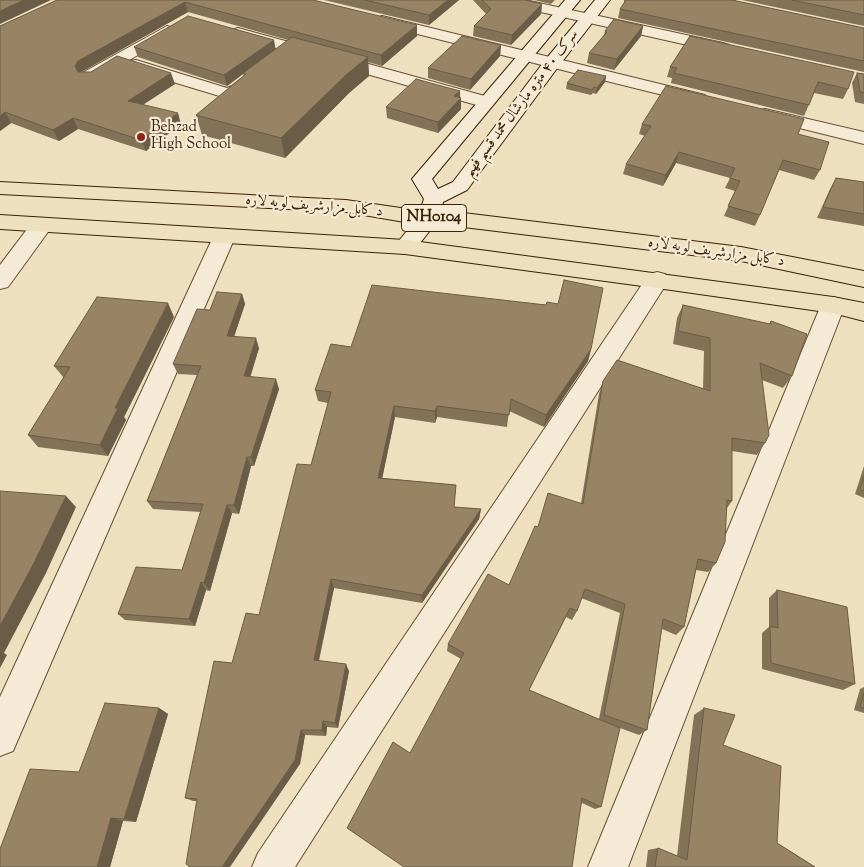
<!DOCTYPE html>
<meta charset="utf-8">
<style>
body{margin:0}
canvas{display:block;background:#eedfbe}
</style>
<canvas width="864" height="867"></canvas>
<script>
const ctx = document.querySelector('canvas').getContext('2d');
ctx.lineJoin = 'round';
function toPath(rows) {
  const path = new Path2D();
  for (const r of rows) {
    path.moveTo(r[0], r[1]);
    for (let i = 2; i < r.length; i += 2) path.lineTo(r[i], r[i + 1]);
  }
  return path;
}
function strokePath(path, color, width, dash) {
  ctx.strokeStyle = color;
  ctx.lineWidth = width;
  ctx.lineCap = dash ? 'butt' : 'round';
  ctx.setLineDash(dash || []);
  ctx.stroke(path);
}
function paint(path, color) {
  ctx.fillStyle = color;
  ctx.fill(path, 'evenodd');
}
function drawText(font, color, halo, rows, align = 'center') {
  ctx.font = font + ' "Sorts Mill Goudy",Amiri,serif';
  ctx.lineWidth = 4.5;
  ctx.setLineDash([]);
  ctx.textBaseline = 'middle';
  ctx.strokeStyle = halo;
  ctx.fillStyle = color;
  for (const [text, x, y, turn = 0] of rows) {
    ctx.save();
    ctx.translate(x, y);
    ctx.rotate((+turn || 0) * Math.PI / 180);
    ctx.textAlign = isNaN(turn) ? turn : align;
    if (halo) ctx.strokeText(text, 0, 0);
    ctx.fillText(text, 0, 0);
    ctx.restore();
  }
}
const street = toPath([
 [498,0,525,0,723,43,729,45,731,48,729,51,723,53,505,4,500,3,498,0],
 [382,16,705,95,708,99,705,103,699,104,377,24,374,21,377,18,382,16],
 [167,26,173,28,175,31,173,34,96,80,84,80,82,76,84,72,167,26],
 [238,28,492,98,495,102,492,106,486,107,480,106,232,36,230,33,232,30,238,28],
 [136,60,227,88,232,86,250,72,262,72,264,76,244,94,226,98,130,69,128,65,130,61,136,60],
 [765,109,864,132,864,144,759,118,756,114,759,110,765,109],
 [42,218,50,220,53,225,8,287,0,289,0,265,34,220,42,218],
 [224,230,232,232,235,237,13,751,0,756,0,697,213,237,216,232,224,230],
 [657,272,665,274,668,280,665,286,295,867,252,867,258,853,649,274,657,272],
 [833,297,841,299,845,305,628,867,588,867,821,305,825,299,833,297]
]);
const secondary = toPath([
 [565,0,580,0,432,179,438,189,453,182,546,59,595,0,610,0,558,67,467,190,443,202,439,219,413,252,405,254,397,252,394,247,418,217,424,199,412,179,565,0]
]);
const highway = toPath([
 [0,182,346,200,428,212,439,210,741,247,864,271,864,287,741,261,439,224,428,226,346,212,0,194,0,182],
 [0,215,405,240,833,297,864,303,864,321,833,313,657,288,405,254,0,229,0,215]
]);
strokePath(street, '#675032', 2);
strokePath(secondary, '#3a2104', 2);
strokePath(highway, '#3a2104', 2);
paint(street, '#f4ead5');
paint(secondary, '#f4ead5');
paint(highway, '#eedfbe');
paint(toPath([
 [57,0,313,0,417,36,382,66,368,62,369,76,349,93,285,158,202,135,196,115,244,76,243,74,227,86,138,57,134,47,276,49,288,40,188,12,82,72,175,84,143,104,181,124,146,151,78,129,59,141,11,123,0,131,0,26],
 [324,0,459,0,429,25],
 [473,0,525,0,542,4,541,14,511,45,473,36,474,26,486,14],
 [534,0,555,0,551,4],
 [624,0,732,0,864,28,864,72,618,18,620,9,624,4],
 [742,0,864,0,864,26],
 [643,26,641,36,614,70,587,63,589,53,604,35,605,31],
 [690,36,848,89,843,99,814,93,804,116,671,83,672,78,667,77,670,67],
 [501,45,500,56,470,90,428,78,428,68],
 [857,73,864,74,864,104,855,102,852,83],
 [606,76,605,82,596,94,593,93,591,95,566,89,567,83],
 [460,91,461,109,438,133,387,118,386,107],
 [642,124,798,134,820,170,814,180,779,170,760,215,755,226,724,216,735,191,725,188,730,178,676,163,663,186,623,174,626,164,645,136,639,134],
 [836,178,864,182,864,226,817,218,830,189],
 [242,294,245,304,234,336,259,348,250,376,279,389,254,466,251,466,239,514,232,513,210,591,206,590,195,626,125,620,118,614,182,570,201,512,153,509,147,501,197,375,178,374,173,364,210,310],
 [683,305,769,324,771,321,792,376,783,388,762,380,765,443,757,455,732,451,732,501,727,508,716,563,708,572,696,570,684,627,676,635,662,629,647,730,639,735,620,728,601,807,595,809,582,803,410,753,461,659,447,651,448,644,509,585,538,527,581,503,599,394,603,381,703,389,704,351,673,344,677,318],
 [581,598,620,613,599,719,529,690,566,617,572,620,577,611],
 [174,317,124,417,126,420,108,456,38,447,28,435,64,378,54,366],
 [351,347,591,349,588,361,544,427,509,411,507,427,437,417,435,423,395,417,382,478,456,485,454,507,481,509,479,519,422,603,334,588,319,661,349,671,338,728,327,727,326,736,305,735,300,764,197,801,193,801,185,798,232,663,259,615,311,465,328,403,318,401,315,390],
 [864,466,864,498,855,494],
 [777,590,855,684,843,690,762,669,762,633,769,627,769,598],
 [864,687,864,713,854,710,860,689],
 [159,708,168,714,136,822,123,821,110,867,0,867,79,772],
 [704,708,723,745,777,843,815,867,646,867,648,850,658,848,677,856,694,715]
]), '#837257');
paint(toPath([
 [24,0,51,0,0,24,0,11],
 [448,0,459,0,429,25,429,15],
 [185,2,188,12,82,71,79,76,75,66,78,61],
 [542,4,541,14,511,45,512,35],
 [417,25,417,36,382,66,381,55],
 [643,26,641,36,614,70,617,59],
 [274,40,276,51,243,73,243,74,227,86,224,75],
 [501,45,500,56,470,90,471,79],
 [368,57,369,76,349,93,285,158,281,138,347,74],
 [171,73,175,84,132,112,128,101],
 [606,76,605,82,596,94,597,88],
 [460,91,459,100,461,98,461,109,438,133,438,122,454,96],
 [5,112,11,123,0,131,0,116],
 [178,113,181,124,146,151,141,140],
 [73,118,78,129,59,141,53,130],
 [679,152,676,163,663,186,666,175],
 [242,294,245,304,231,346,227,336],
 [168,303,174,317,124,417,126,420,108,456,100,445,115,408],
 [256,338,259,348,248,385,244,376],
 [591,349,588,361,544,427,546,415],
 [276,379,279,389,254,466,251,457],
 [394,406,395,417,380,489,378,478],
 [437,406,437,417,435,423,435,411],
 [247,457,251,466,239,514,234,505],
 [66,496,76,507,46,573,4,653,7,655,0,668,0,626],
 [227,505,232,513,210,591,204,583],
 [481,509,479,519,422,603,422,595],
 [331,579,334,588,317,667,314,660],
 [201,582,206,590,195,626,189,619],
 [346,664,349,671,338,728,335,723],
 [159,708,168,714,136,822,124,819],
 [323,721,327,727,326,736,322,730],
 [301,730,305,735,300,764,230,867,222,867],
 [111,818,123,821,110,867,97,867]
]), '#6a5c47');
const building = toPath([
 [0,0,24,0,0,11,0,0],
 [57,0,313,0,417,25,381,55,185,2,78,61,75,66,78,72,91,72,117,56,171,73,128,101,178,113,141,140,73,118,53,130,5,112,0,116,0,26,57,0],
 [365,0,448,0,429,15,365,0],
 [482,0,525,0,542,4,512,35,474,26,491,9,482,0],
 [626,0,732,0,864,28,864,61,620,9,626,0],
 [792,0,864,0,864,15,792,0],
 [188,16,274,40,224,75,134,47,188,16],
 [614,19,643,26,617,59,589,53,607,32,605,31,614,19],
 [462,36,501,45,471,79,428,68,462,36],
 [690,36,854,72,848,89,818,82,809,105,674,73,677,68,670,67,690,36],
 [292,37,368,57,347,74,281,138,196,115,246,74,243,73,292,37],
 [578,70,606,76,597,88,594,87,592,90,567,83,578,70],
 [857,73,864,74,864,93,860,92,857,73],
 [416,79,460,91,454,96,461,98,438,122,386,107,416,79],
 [666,86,804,119,798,134,829,142,820,170,783,160,760,215,728,206,740,181,730,178,735,168,679,152,666,175,626,164,651,126,642,124,666,86],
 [836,178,864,182,864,214,823,207,836,178],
 [564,280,603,288,591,349,546,415,511,399,509,415,437,406,435,411,394,406,378,478,456,485,454,507,481,509,422,595,331,579,314,660,346,664,335,723,323,721,322,730,301,730,295,760,222,867,189,867,189,866,186,864,197,799,185,798,214,661,232,663,246,613,259,615,297,464,311,465,331,392,315,390,331,344,351,347,372,285,546,305,547,302,558,304,564,280],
 [217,292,242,294,227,336,256,338,244,376,276,379,251,457,247,457,234,505,227,505,204,583,201,582,189,619,118,614,136,567,182,570,203,504,147,501,201,366,173,364,197,309,210,310,217,292],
 [97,297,168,303,115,408,118,408,100,445,28,435,70,367,54,366,97,297],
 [683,305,770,324,771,321,807,334,792,376,760,363,769,435,765,443,732,438,732,501,727,500,725,542,716,563,698,559,684,627,663,619,647,730,604,715,625,604,585,589,577,611,570,608,529,690,620,728,601,807,582,798,572,867,404,867,347,828,393,742,410,753,464,653,448,644,488,574,509,585,535,526,538,527,548,493,583,504,603,381,617,360,710,391,710,338,678,331,683,305],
 [864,477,864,491,860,489,864,477],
 [0,491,66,496,34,563,0,626,0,491],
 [777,590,847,607,855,684,771,663,770,626,778,628,777,590],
 [864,693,864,708,860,707,864,693],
 [105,703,159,708,124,819,111,818,97,867,0,867,0,849,30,769,79,772,105,703],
 [704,708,735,715,723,745,781,766,777,843,815,867,655,867,658,848,687,860,704,708]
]);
paint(building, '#988465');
strokePath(building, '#6a5c47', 1);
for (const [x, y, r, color] of [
 [141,137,5,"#8f2418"]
]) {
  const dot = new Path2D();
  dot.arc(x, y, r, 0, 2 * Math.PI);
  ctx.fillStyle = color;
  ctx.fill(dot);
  strokePath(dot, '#f4ead5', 2);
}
drawText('15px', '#3a2104', '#f4ead5', [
 ["سرک ۴۰ متره مارشال محمد قسیم فهیم",522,104,-53],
 ["د کابل مزارشریف لویه لاره",314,207,5],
 ["د کابل مزارشریف لویه لاره",716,253,8]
]);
drawText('15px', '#3a2104', '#f4ead5', [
 ["Behzad",151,128],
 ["High School",151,145]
], 'left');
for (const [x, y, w] of [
 [434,218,65]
]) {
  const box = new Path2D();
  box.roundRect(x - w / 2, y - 13.5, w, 27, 4);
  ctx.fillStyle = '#f4ead5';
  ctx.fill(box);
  strokePath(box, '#3a2104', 1);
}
drawText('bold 16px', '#3a2104', null, [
 ["NH0104",434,218]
]);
</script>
